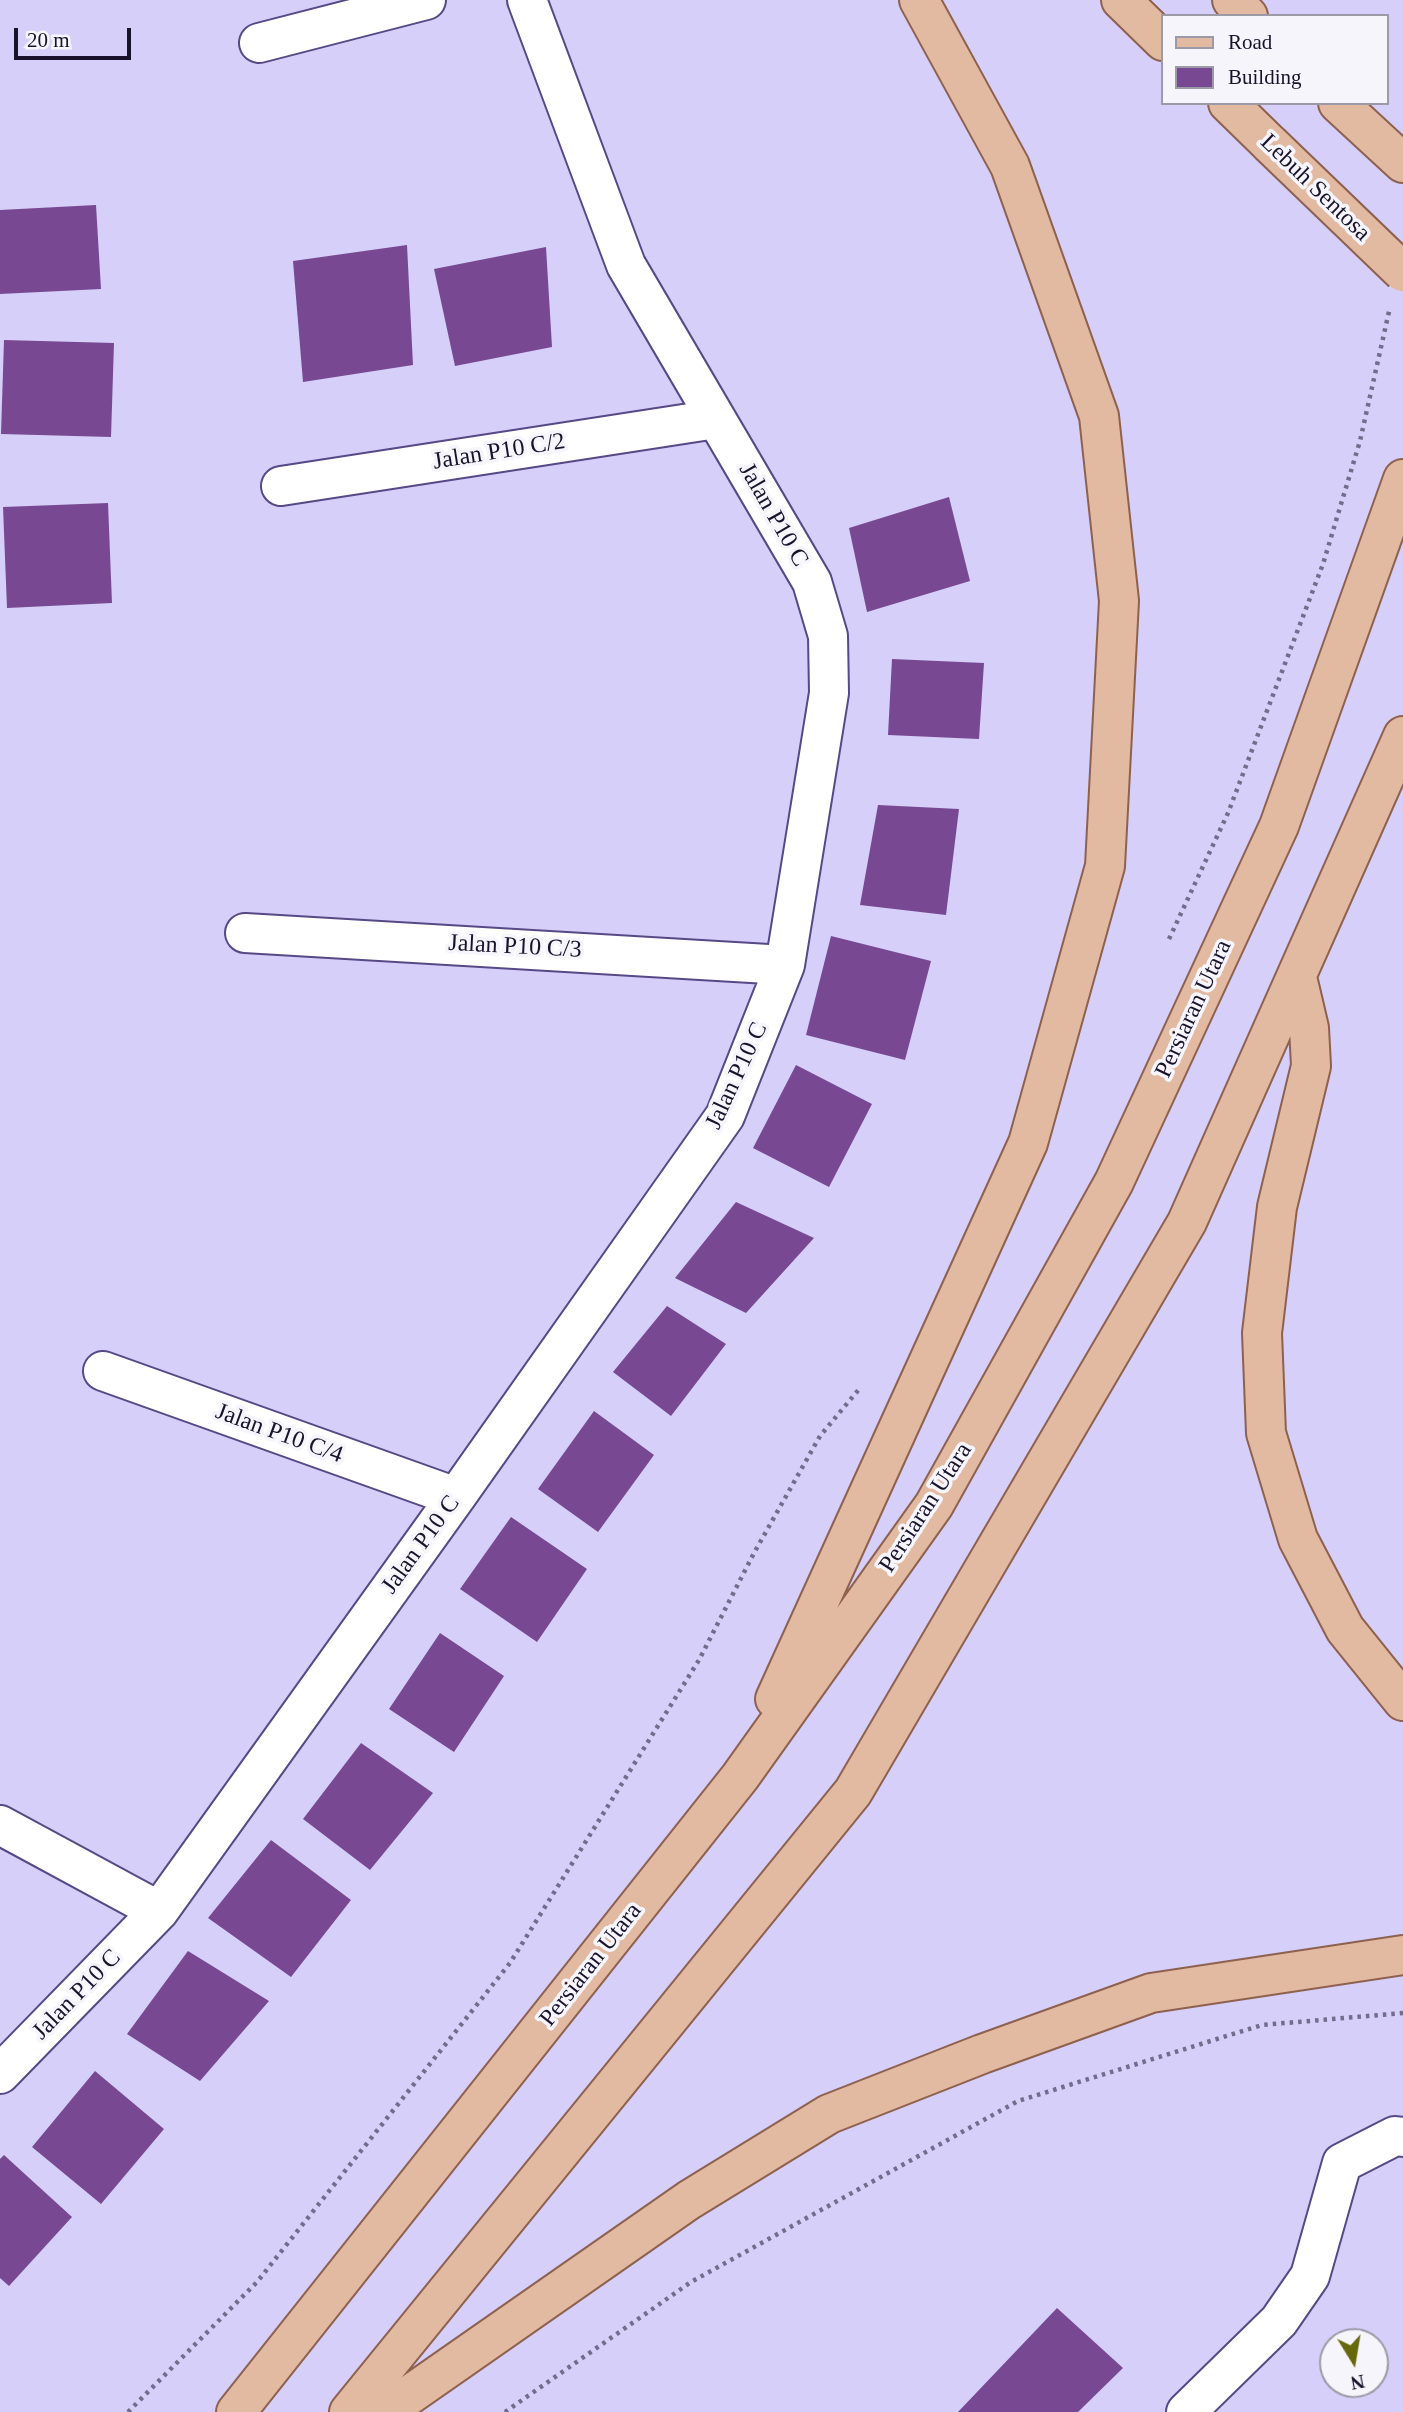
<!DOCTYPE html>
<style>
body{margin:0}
#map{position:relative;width:1403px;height:2412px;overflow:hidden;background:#d5cff9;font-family:Georgia,serif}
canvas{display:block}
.legend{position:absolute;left:1161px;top:14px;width:228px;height:91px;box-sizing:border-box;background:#f6f5fc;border:2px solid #9d9aa8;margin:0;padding:9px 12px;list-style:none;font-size:21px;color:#18122b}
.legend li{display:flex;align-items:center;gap:14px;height:35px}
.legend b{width:35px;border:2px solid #9d9aa8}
.north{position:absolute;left:1319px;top:2328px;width:70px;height:70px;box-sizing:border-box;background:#f6f5fc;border:2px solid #9d9aa8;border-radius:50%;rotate:169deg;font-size:19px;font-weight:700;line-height:28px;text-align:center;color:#18122b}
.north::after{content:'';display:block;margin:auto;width:24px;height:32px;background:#666909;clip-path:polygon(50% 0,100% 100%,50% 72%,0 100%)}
.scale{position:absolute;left:14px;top:28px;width:117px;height:32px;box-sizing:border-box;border:4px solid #18122b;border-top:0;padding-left:9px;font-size:21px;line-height:24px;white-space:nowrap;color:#18122b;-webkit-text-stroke:5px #f6f5fc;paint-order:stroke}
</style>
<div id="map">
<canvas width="1403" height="2412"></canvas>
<ul class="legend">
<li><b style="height:9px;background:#e2b9a1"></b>Road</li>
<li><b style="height:19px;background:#784992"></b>Building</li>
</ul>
<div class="north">N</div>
<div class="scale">20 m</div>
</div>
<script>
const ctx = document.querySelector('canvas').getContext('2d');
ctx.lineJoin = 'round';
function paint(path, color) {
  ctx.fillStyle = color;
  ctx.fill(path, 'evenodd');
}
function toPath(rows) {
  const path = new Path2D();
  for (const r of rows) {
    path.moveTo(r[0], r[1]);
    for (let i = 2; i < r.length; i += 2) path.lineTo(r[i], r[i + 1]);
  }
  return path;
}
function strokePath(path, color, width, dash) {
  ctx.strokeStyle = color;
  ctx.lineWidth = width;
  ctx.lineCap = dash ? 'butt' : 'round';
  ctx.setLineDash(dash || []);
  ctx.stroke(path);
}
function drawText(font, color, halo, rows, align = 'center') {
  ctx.font = font + ' Georgia,serif';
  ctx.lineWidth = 7;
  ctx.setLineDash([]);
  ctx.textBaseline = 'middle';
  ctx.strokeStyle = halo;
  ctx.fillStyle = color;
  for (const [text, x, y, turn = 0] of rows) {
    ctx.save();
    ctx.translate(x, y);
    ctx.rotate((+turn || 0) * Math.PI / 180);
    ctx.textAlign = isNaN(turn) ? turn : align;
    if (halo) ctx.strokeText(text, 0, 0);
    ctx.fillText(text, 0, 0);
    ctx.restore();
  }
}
paint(toPath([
 [96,205,101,289,0,294,0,210],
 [407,245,413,365,303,382,293,261],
 [546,247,552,347,455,366,434,269],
 [4,340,114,343,111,437,1,434],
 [949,497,970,581,867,612,849,528],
 [108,503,112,603,7,608,3,507],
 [892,659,984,663,979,739,888,735],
 [878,805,959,809,946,915,860,905],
 [831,936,931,961,905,1060,806,1035],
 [796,1065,872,1104,829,1187,753,1148],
 [736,1202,814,1238,746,1313,675,1278],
 [667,1306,726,1344,671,1416,613,1372],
 [594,1411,654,1455,598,1532,538,1489],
 [511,1517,587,1569,537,1642,460,1589],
 [440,1633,504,1676,454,1752,389,1709],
 [361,1743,433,1793,370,1870,303,1819],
 [271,1840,351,1900,291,1977,208,1918],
 [188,1951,269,2001,200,2081,127,2034],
 [95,2071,164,2129,101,2204,32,2147],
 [4,2155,72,2217,9,2286,0,2278,0,2159],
 [1057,2308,1123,2368,1078,2412,958,2412]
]), '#784992');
const minor = toPath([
 [259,43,426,0],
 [281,486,716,419],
 [245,933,785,965],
 [103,1371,456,1497],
 [0,1825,159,1911],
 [0,2074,159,1911,456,1497,725,1116,785,965,829,693,828,636,812,582,626,265,527,0],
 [1186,2412,1279,2321,1310,2276,1342,2163,1395,2136,1403,2137]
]);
const major = toPath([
 [1121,0,1163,41],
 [1232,0,1248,16],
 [1228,103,1270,144],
 [1338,103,1403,163],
 [1297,977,1309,1028,1311,1066,1277,1207,1262,1333,1266,1433,1298,1539,1345,1629,1403,1701],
 [775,1699,1028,1143,1105,866,1119,601,1099,416,1010,166,919,0],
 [236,2412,740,1777,934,1505,1114,1182,1279,826,1403,479],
 [349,2412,853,1792,1187,1222,1403,736],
 [385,2412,689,2200,829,2114,982,2054,1151,1993,1403,1955]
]);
strokePath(minor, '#564985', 42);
strokePath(major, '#8e614f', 42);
strokePath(toPath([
 [1169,939,1228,813,1323,564,1360,441,1390,307],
 [128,2412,257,2282,510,1963,699,1660,754,1553,820,1436,860,1388],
 [505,2412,691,2282,1018,2101,1262,2025,1403,2013]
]), '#726c8d', 4.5, [3.5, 5]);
strokePath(minor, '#fff', 38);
strokePath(major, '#e2b9a1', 38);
const majorBridge = toPath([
 [1270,144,1403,272]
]);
strokePath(majorBridge, '#8e614f', 42, []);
strokePath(majorBridge, '#e2b9a1', 38);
drawText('24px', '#18122b', '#f6f5fc', [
 ["Lebuh Sentosa",1315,188,44],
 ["Jalan P10 C/2",499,452,-9],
 ["Jalan P10 C",773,515,60],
 ["Jalan P10 C/3",515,947,3],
 ["Persiaran Utara",1194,1009,-65],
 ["Jalan P10 C",737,1076,-65],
 ["Jalan P10 C/4",279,1434,20],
 ["Persiaran Utara",926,1508,-57],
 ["Jalan P10 C",421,1545,-54],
 ["Persiaran Utara",591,1965,-52],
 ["Jalan P10 C",77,1995,-46]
]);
</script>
